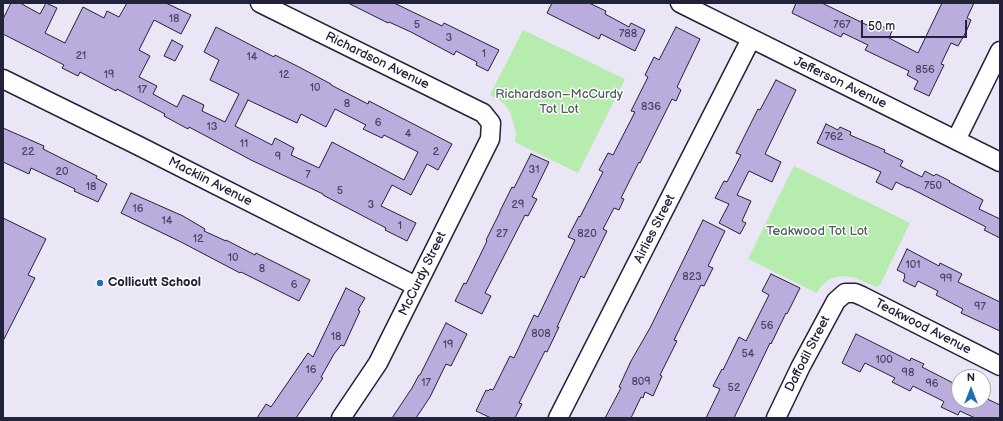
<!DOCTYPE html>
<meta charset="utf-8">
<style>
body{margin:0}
#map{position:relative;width:1003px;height:421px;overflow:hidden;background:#eae6f5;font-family:"Balsamiq Sans",sans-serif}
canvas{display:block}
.frame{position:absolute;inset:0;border:4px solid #22223b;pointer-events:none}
.north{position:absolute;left:951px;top:369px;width:40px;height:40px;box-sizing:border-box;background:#fff;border:1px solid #a7a7b1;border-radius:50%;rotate:0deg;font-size:11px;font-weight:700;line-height:16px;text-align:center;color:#22223b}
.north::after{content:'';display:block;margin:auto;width:14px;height:18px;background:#1f6fb2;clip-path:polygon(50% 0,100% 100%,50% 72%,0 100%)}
.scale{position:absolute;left:861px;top:20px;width:106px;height:18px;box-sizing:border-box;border:2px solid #22223b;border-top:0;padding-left:5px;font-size:12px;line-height:14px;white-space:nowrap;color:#22223b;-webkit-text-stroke:3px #fff;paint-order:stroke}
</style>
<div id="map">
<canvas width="1003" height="421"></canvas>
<div class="frame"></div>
<div class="north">N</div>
<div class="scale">50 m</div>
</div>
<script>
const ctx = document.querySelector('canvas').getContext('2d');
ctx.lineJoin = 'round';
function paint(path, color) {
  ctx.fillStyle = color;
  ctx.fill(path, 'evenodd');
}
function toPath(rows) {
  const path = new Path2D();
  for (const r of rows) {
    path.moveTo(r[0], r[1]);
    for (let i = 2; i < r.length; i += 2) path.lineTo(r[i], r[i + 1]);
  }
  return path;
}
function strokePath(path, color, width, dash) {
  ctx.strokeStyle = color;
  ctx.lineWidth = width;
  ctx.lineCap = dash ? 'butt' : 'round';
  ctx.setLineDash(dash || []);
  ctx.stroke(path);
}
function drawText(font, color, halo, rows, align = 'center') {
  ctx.font = font + ' "Balsamiq Sans",sans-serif';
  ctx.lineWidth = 3;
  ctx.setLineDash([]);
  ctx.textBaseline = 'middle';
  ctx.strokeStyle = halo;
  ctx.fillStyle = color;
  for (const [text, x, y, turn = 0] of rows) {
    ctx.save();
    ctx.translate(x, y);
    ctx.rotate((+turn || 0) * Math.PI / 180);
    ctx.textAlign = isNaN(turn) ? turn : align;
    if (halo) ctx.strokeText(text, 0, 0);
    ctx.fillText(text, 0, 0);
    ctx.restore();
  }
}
paint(toPath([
 [523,30,625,79,578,173,515,142,516,133,511,115,507,107,501,101,490,95],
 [794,166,910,223,880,285,877,287,853,277,840,276,830,279,822,285,817,293,748,259]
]), '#b6ecae');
const building = toPath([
 [11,3,20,3,40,14,46,3,57,8,45,33,65,43,83,7,104,18,107,11,119,17,127,3,166,3,191,15,181,34,154,20,139,50,150,56,139,77,157,86,153,94,177,107,183,95,204,105,202,111,225,122,239,94,210,80,219,60,204,52,216,27,274,57,275,55,299,67,331,84,331,85,368,104,369,101,452,144,438,170,427,164,411,195,392,185,381,206,416,223,407,241,385,230,386,228,323,195,323,194,251,160,189,127,188,129,164,116,165,114,117,89,116,91,80,72,78,76,62,68,64,65,3,34,3,19,11,3],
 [248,100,297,123,301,114,326,127,335,109,366,125,363,129,382,138,384,135,418,152,404,180,332,142,319,168,291,155,294,148,275,138,272,145,235,126,248,100],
 [348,3,394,3,442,26,444,23,499,50,488,71,476,65,477,62,456,51,454,55,411,32,389,22,388,23,348,3],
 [552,3,589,3,606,11,605,14,629,27,631,23,645,30,635,51,601,34,599,39,547,13,552,3],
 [796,3,822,3,871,27,873,22,892,31,889,38,918,53,942,3,974,3,967,18,971,20,966,32,958,46,951,43,941,64,944,65,929,96,914,89,918,81,907,75,909,71,865,50,868,45,843,33,841,37,792,13,796,3],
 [676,27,700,39,677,87,681,90,676,101,672,99,640,163,639,162,621,198,624,199,619,210,614,208,603,229,607,231,584,278,581,276,557,327,559,327,547,352,545,351,519,403,522,404,515,418,491,418,476,411,486,390,488,391,490,389,493,390,510,356,514,358,534,315,538,317,575,240,568,237,579,216,580,217,603,172,599,170,608,153,613,155,635,112,631,111,648,77,645,75,654,57,659,60,676,27],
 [172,40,183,46,175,61,164,56,172,40],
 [776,80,796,90,765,154,781,162,772,182,749,171,737,195,751,201,742,221,746,223,740,234,719,223,729,204,715,198,724,181,727,182,741,155,736,153,758,109,760,110,776,80],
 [826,124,838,130,840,127,851,132,850,135,885,150,884,152,903,161,900,166,922,177,925,171,934,176,936,174,950,181,949,182,983,200,979,209,1000,219,1000,238,984,230,986,227,908,187,908,188,896,182,892,190,876,182,881,172,817,143,826,124],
 [3,128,44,146,43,149,97,176,96,178,107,184,98,202,74,191,75,189,31,168,29,174,3,162,3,128],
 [531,154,549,162,532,197,537,199,528,216,525,215,485,293,491,296,482,314,455,301,464,283,466,284,487,241,486,240,500,212,500,211,512,187,514,188,531,154],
 [131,193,183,216,205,229,204,231,226,241,226,240,255,255,256,253,310,280,299,301,241,272,240,273,181,242,121,213,131,193],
 [3,218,46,239,28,275,35,278,3,341,3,218],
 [703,220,725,231,708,266,713,268,704,286,701,285,674,340,677,341,660,375,662,376,653,396,645,392,643,398,641,397,631,418,605,418,621,388,619,387,631,361,650,328,703,220],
 [907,249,939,266,940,263,962,274,958,282,1000,302,1000,331,961,313,963,309,936,295,938,291,918,281,915,287,903,281,905,277,904,276,905,274,897,270,907,249],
 [771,274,800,288,787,314,786,313,771,344,770,343,734,418,706,418,720,389,713,386,722,369,723,370,739,337,746,341,769,295,762,291,771,274],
 [346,288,365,298,358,310,360,311,344,346,341,345,334,354,321,377,323,378,296,418,257,418,266,404,271,407,308,353,313,357,346,288],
 [446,323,467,334,451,366,446,364,430,397,416,418,392,418,412,388,419,375,420,375,446,323],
 [856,334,910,361,911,358,924,364,922,367,959,386,959,401,983,401,983,397,1000,405,1000,418,975,418,960,411,958,415,941,407,944,402,943,401,913,386,910,391,892,382,895,378,865,363,860,372,842,363,856,334]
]);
paint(building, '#baadde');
strokePath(building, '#22223b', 1);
const minor = toPath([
 [260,3,483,113,491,123,490,139,378,363,341,418],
 [680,3,1000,162],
 [3,79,139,146,416,286],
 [956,140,1000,51],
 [558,418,751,39],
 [776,418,801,366,836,301,845,293,855,293,862,296,1000,366]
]);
strokePath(minor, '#22223b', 21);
strokePath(minor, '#fff', 18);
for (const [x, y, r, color] of [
 [100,283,4,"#1f6fb2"]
]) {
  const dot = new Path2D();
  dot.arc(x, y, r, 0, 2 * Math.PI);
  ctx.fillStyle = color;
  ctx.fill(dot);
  strokePath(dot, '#fff', 1.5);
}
drawText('11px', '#484564', null, [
 ["18",174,19],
 ["5",417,25],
 ["767",842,25],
 ["788",628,34],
 ["3",449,38],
 ["1",484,54],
 ["21",81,56],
 ["14",252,57],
 ["856",925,70],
 ["19",109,75],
 ["12",284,75],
 ["10",315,88],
 ["17",142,90],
 ["8",347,104],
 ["836",651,107],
 ["6",378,123],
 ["13",212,127],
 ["4",408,134],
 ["762",834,137],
 ["11",244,144],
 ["22",28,152],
 ["2",436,152],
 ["9",278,157],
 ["31",534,170],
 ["20",62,172],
 ["7",308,175],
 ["750",933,186],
 ["18",91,187],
 ["5",340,191],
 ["3",371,205],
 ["29",518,205],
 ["16",138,209],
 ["14",167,221],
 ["1",400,226],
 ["27",502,234],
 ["820",587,234],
 ["12",198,239],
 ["10",233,258],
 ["101",913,265],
 ["8",262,269],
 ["823",692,277],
 ["99",946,279],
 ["6",294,285],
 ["97",980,307],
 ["56",767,326],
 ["808",541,334],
 ["18",336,337],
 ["19",448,345],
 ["54",748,354],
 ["100",884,360],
 ["16",311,370],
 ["98",908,373],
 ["809",641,382],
 ["17",426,383],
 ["96",932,384],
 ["52",734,388]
]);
drawText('13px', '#22223b', '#fff', [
 ["Richardson Avenue",377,61,26],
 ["Jefferson Avenue",840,83,26],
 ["Macklin Avenue",210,182,27],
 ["Airlies Street",655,229,-63],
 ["McCurdy Street",423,274,-64],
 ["Teakwood Avenue",923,327,27],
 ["Daffodil Street",808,354,-63]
]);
drawText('13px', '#4e5f5e', '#fff', [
 ["Richardson–McCurdy",559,95],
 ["Tot Lot",559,110],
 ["Teakwood Tot Lot",817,232]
]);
drawText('bold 13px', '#22223b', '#fff', [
 ["Collicutt School",108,283]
], 'left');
</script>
